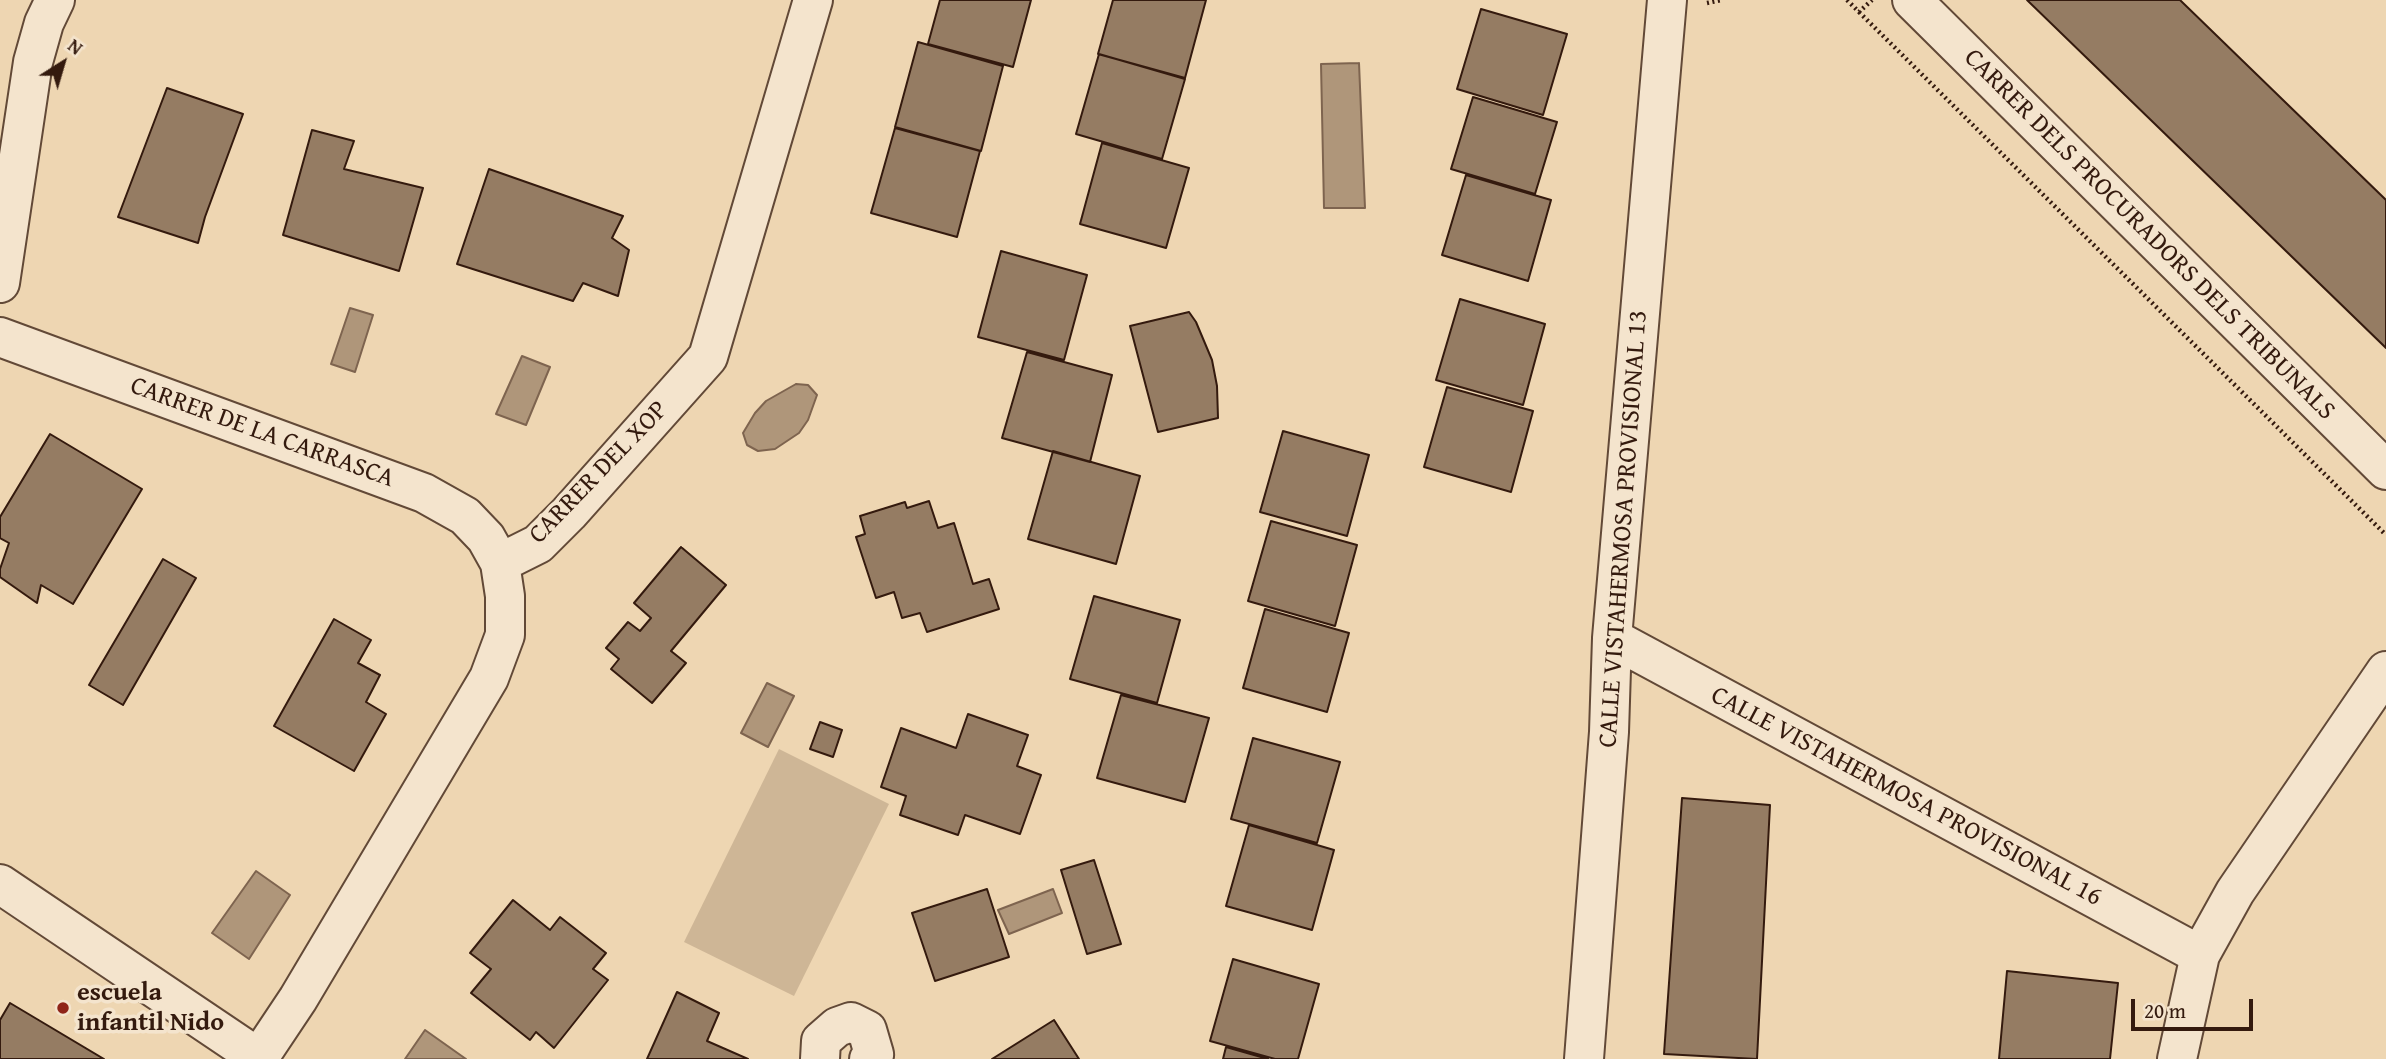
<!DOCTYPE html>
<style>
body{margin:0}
#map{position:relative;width:2386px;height:1059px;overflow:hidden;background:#eed6b2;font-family:"Gentium Book Plus",serif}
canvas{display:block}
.north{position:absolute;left:28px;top:28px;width:70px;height:70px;-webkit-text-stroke:5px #f4e4cd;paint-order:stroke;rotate:37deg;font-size:19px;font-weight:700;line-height:28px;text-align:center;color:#341a0e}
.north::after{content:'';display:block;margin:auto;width:24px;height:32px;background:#341a0e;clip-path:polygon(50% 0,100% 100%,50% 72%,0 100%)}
.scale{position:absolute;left:2131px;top:999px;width:122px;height:32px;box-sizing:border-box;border:4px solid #341a0e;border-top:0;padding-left:9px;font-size:21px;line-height:24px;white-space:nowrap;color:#341a0e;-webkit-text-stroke:5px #f4e4cd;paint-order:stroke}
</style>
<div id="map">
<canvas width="2386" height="1059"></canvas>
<div class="north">N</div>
<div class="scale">20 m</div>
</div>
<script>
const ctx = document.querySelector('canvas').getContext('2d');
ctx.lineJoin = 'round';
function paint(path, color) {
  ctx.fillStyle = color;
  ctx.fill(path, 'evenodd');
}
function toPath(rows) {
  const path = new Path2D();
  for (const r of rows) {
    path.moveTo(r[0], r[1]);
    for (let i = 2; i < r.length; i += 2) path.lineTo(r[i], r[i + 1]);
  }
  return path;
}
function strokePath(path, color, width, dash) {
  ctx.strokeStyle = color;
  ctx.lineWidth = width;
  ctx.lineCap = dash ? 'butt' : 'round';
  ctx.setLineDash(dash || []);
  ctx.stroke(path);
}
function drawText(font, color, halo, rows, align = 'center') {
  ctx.font = font + ' "Gentium Book Plus",serif';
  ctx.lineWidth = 7;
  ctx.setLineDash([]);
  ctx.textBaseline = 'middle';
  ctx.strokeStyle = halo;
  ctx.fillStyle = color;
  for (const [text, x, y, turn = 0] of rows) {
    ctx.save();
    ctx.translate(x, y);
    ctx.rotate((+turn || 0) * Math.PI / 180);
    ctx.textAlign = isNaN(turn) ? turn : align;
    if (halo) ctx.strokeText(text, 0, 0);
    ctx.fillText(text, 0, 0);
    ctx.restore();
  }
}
paint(toPath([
 [779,749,889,804,794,996,684,942]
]), '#ceb696');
const water = toPath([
 [1359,63,1365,208,1324,208,1321,64,1359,63],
 [350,308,373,315,355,372,331,364,350,308],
 [522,356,550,367,526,425,496,414,522,356],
 [796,384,808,385,817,395,808,420,799,433,775,449,758,451,747,445,743,433,755,413,766,401,796,384],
 [767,683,794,696,768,747,741,733,767,683],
 [256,871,290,895,249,959,212,933,256,871],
 [1053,889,1062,913,1009,934,998,910,1053,889],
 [425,1030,466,1059,405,1059,425,1030]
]);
paint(water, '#af967a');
strokePath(water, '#7e644f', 2);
const building = toPath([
 [940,0,1031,0,1013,67,928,44,940,0],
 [1113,0,1206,0,1185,78,1098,54,1113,0],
 [2027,0,2180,0,2386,200,2386,348,2027,0],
 [1481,9,1567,34,1543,115,1457,89,1481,9],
 [918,42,1003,66,981,151,895,127,918,42],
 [1099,54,1185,79,1162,159,1076,134,1099,54],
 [167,88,243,114,205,217,198,243,118,217,167,88],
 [1473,97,1557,122,1535,194,1451,169,1473,97],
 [895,128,980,151,957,237,871,213,895,128],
 [312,130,354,141,344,169,423,188,399,271,283,235,312,130],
 [1102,143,1189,168,1166,248,1080,224,1102,143],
 [489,169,623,216,612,238,629,250,618,296,583,283,573,301,457,264,489,169],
 [1466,175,1551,200,1528,281,1442,255,1466,175],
 [1001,251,1087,275,1064,360,978,337,1001,251],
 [1460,299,1545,324,1523,405,1436,380,1460,299],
 [1189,312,1196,322,1212,360,1217,386,1218,418,1158,432,1130,326,1189,312],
 [1027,352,1112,375,1090,462,1002,438,1027,352],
 [1447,387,1533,411,1511,492,1424,467,1447,387],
 [1283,431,1369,455,1347,536,1260,512,1283,431],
 [50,434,142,489,73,604,41,585,37,603,0,577,0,569,9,543,0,538,0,517,50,434],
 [1053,451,1140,476,1116,564,1028,539,1053,451],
 [929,501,938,528,954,523,973,584,989,579,999,609,927,632,920,613,902,618,894,592,876,598,856,537,865,534,860,516,905,502,907,508,929,501],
 [1271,521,1357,545,1335,626,1248,601,1271,521],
 [681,547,726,585,671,651,686,663,652,703,611,669,619,659,606,648,628,622,640,631,651,618,634,603,681,547],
 [163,559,196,578,123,705,89,685,163,559],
 [1094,596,1180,620,1157,703,1070,679,1094,596],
 [1265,609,1349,633,1327,712,1243,688,1265,609],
 [334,619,371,640,358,663,380,675,366,702,386,714,354,771,274,726,334,619],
 [1121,695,1209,718,1185,802,1097,778,1121,695],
 [968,714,1028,735,1017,766,1041,775,1020,834,965,815,958,835,900,815,906,796,881,787,901,728,956,748,968,714],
 [820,722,842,730,833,757,810,749,820,722],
 [1253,738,1340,762,1317,843,1231,819,1253,738],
 [1682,798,1770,805,1757,1059,1664,1054,1682,798],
 [1249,825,1334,850,1312,930,1226,906,1249,825],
 [1094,860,1121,944,1087,954,1061,870,1094,860],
 [987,889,1009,957,935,981,912,913,987,889],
 [513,900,550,930,560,917,606,953,593,969,608,980,554,1048,536,1032,530,1040,471,993,491,969,470,953,513,900],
 [1233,959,1319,984,1298,1059,1275,1059,1210,1041,1233,959],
 [2007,971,2118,983,2110,1059,1999,1059,2007,971],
 [677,992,719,1013,707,1041,748,1059,647,1059,677,992],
 [10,1003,104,1059,0,1059,0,1020,10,1003],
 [1054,1020,1079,1059,992,1059,1054,1020],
 [1226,1047,1268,1059,1223,1059,1226,1047]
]);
paint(building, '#957c63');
strokePath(building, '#341a0e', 2);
const minor = toPath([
 [0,283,33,62,44,23,55,0],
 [0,337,424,493,465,516,486,538,500,563,505,596,505,635,489,678,298,999,258,1059],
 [500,563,538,544,569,513,708,357,813,0],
 [1612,638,2200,955],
 [0,884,260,1059],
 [820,1059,821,1041,837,1027,851,1022,867,1030,874,1054,869,1059],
 [1584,1059,1609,732,1612,638,1667,0],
 [2177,1059,2200,955,2235,892,2386,671]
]);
const tertiary = toPath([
 [1912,0,2386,470]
]);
strokePath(minor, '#624937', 42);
strokePath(tertiary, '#624937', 42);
strokePath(toPath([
 [1847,0,1859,12,1872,0],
 [1707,3,1721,0],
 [1859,12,2386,535]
]), '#341a0e', 4.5, [2, 3.5]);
strokePath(minor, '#f4e4cd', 38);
strokePath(tertiary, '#f4e4cd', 38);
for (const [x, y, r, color] of [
 [63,1008,7,"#8f2418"]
]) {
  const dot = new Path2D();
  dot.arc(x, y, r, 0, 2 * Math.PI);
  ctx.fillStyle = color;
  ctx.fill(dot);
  strokePath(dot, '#f4e4cd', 2.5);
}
drawText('26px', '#341a0e', '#f4e4cd', [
 ["CARRER DELS PROCURADORS DELS TRIBUNALS",2149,235,45],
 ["CARRER DE LA CARRASCA",262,433,20],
 ["CARRER DEL XOP",599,473,-46],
 ["CALLE VISTAHERMOSA PROVISIONAL 13",1624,529,-86],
 ["CALLE VISTAHERMOSA PROVISIONAL 16",1906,797,28]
]);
drawText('bold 26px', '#341a0e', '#f4e4cd', [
 ["escuela",77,993],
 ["infantil Nido",77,1023]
], 'left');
</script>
